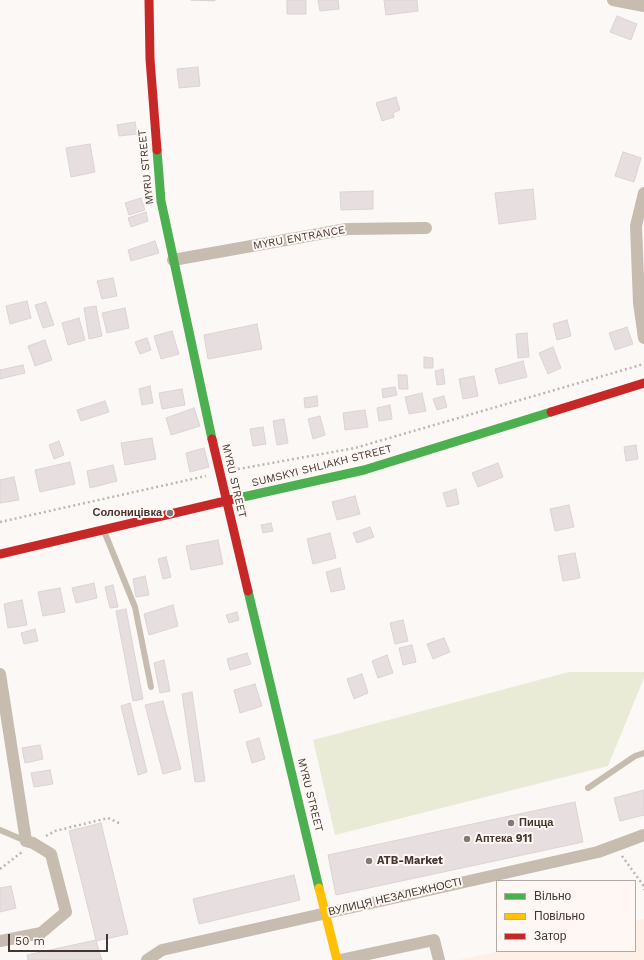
<!DOCTYPE html>
<meta charset="utf-8">
<style>
body{margin:0}
#map{position:relative;width:644px;height:960px;overflow:hidden;background:#fcf8f6;font-family:"Work Sans",sans-serif}
canvas{display:block}
.legend{position:absolute;left:496px;top:880px;width:140px;height:72px;box-sizing:border-box;background:#fef7f4;border:1px solid #b3aaa6;margin:0;padding:5px 7px;list-style:none;font-size:12px;color:#433630}
.legend li{display:flex;align-items:center;gap:8px;height:20px}
.legend b{width:20px;border:1px solid #b3aaa6}
.scale{position:absolute;left:8px;top:934px;width:100px;height:18px;box-sizing:border-box;border:2px solid #433630;border-top:0;padding-left:5px;font-size:12px;line-height:14px;white-space:nowrap;color:#433630;-webkit-text-stroke:3px #fef7f4;paint-order:stroke}
</style>
<div id="map">
<canvas width="644" height="960"></canvas>
<ul class="legend">
<li><b style="height:5px;background:#4caf50"></b>Вільно</li>
<li><b style="height:5px;background:#ffc107"></b>Повільно</li>
<li><b style="height:5px;background:#c62828"></b>Затор</li>
</ul>
<div class="scale">50 m</div>
</div>
<script>
const ctx = document.querySelector('canvas').getContext('2d');
ctx.lineJoin = 'round';
function paint(path, color) {
  ctx.fillStyle = color;
  ctx.fill(path, 'evenodd');
}
function toPath(rows) {
  const path = new Path2D();
  for (const r of rows) {
    path.moveTo(r[0], r[1]);
    for (let i = 2; i < r.length; i += 2) path.lineTo(r[i], r[i + 1]);
  }
  return path;
}
function strokePath(path, color, width, dash) {
  ctx.strokeStyle = color;
  ctx.lineWidth = width;
  ctx.lineCap = dash ? 'butt' : 'round';
  ctx.setLineDash(dash || []);
  ctx.stroke(path);
}
function drawText(font, color, halo, rows, align = 'center') {
  ctx.font = font + ' "Work Sans",sans-serif';
  ctx.lineWidth = 4;
  ctx.setLineDash([]);
  ctx.textBaseline = 'middle';
  ctx.strokeStyle = halo;
  ctx.fillStyle = color;
  for (const [text, x, y, turn = 0] of rows) {
    ctx.save();
    ctx.translate(x, y);
    ctx.rotate((+turn || 0) * Math.PI / 180);
    ctx.textAlign = isNaN(turn) ? turn : align;
    if (halo) ctx.strokeText(text, 0, 0);
    ctx.fillText(text, 0, 0);
    ctx.restore();
  }
}
paint(toPath([
 [644,919,644,960,459,960,500,951,635,951,635,921]
]), '#feefe7');
paint(toPath([
 [569,672,644,672,644,678,608,766,335,835,313,740]
]), '#e9ebd7');
const building = toPath([
 [191,0,215,0,215,1,191,0],
 [287,0,306,0,306,14,287,14,287,0],
 [318,0,338,0,339,9,320,11,318,0],
 [384,0,417,0,418,11,386,15,384,0],
 [617,16,637,24,631,40,610,32,617,16],
 [198,67,200,86,179,88,177,69,198,67],
 [396,97,400,110,393,113,394,117,382,121,376,103,396,97],
 [135,122,137,134,119,136,117,125,135,122],
 [90,144,95,172,71,177,66,148,90,144],
 [623,152,641,158,634,182,615,176,623,152],
 [533,189,536,219,499,224,495,193,533,189],
 [373,191,373,209,341,210,340,192,373,191],
 [141,198,145,210,129,215,125,203,141,198],
 [146,212,148,221,131,227,128,218,146,212],
 [155,241,159,253,131,261,128,250,155,241],
 [113,278,117,296,102,299,97,281,113,278],
 [27,301,31,318,10,324,6,306,27,301],
 [46,302,54,325,43,328,35,305,46,302],
 [96,306,102,336,89,339,84,308,96,306],
 [125,308,129,328,107,333,102,313,125,308],
 [79,318,85,340,68,345,62,323,79,318],
 [567,320,571,336,557,340,553,324,567,320],
 [257,324,262,349,208,359,204,335,257,324],
 [627,327,633,344,615,350,609,333,627,327],
 [172,331,179,354,161,359,154,336,172,331],
 [527,333,529,357,518,358,516,334,527,333],
 [147,338,151,350,140,354,135,342,147,338],
 [45,340,52,360,35,366,28,346,45,340],
 [553,347,561,368,548,374,539,353,553,347],
 [424,357,433,358,433,368,424,368,424,357],
 [523,361,527,377,499,384,495,369,523,361],
 [23,365,25,373,0,379,0,370,23,365],
 [443,369,445,384,437,385,435,371,443,369],
 [398,375,407,375,408,389,399,389,398,375],
 [474,376,478,396,463,399,459,379,474,376],
 [150,386,153,403,142,405,139,389,150,386],
 [395,387,397,395,383,398,382,389,395,387],
 [182,389,185,405,162,409,159,393,182,389],
 [422,393,426,411,409,414,405,397,422,393],
 [317,396,318,406,305,408,304,398,317,396],
 [444,396,447,407,437,410,433,399,444,396],
 [105,401,109,412,81,421,77,410,105,401],
 [390,405,392,419,379,421,377,408,390,405],
 [194,408,200,426,171,435,166,418,194,408],
 [365,410,368,427,345,430,343,413,365,410],
 [320,416,325,435,313,439,308,419,320,416],
 [284,419,288,443,277,445,273,421,284,419],
 [263,427,266,444,253,446,250,429,263,427],
 [152,438,156,459,125,465,121,443,152,438],
 [59,441,64,455,54,459,49,445,59,441],
 [636,445,638,459,626,461,624,447,636,445],
 [204,448,209,467,190,472,186,453,204,448],
 [70,462,75,484,40,492,35,470,70,462],
 [498,463,503,477,478,487,472,473,498,463],
 [113,465,117,481,90,488,87,471,113,465],
 [14,477,19,500,0,503,0,480,14,477],
 [456,489,459,504,447,507,443,493,456,489],
 [355,496,360,514,337,520,332,502,355,496],
 [569,505,574,527,555,531,550,509,569,505],
 [271,523,273,531,263,533,261,525,271,523],
 [370,527,374,537,357,543,353,533,370,527],
 [330,533,336,558,313,564,307,539,330,533],
 [218,540,223,564,191,570,186,546,218,540],
 [575,553,580,578,563,581,558,556,575,553],
 [166,557,171,577,163,579,158,559,166,557],
 [340,568,345,589,331,592,326,572,340,568],
 [145,576,149,595,136,597,133,579,145,576],
 [94,583,97,598,76,603,72,588,94,583],
 [113,585,118,607,110,608,105,587,113,585],
 [60,588,65,612,43,616,38,592,60,588],
 [22,600,27,625,8,628,4,604,22,600],
 [173,605,178,626,149,635,144,614,173,605],
 [126,609,143,699,133,701,116,611,126,609],
 [237,612,239,620,229,623,226,615,237,612],
 [403,620,408,641,395,644,390,623,403,620],
 [35,629,38,641,24,644,21,633,35,629],
 [444,638,450,652,433,659,427,644,444,638],
 [412,645,416,662,403,665,399,648,412,645],
 [247,653,251,664,230,670,227,659,247,653],
 [387,655,393,673,378,678,372,661,387,655],
 [164,660,170,691,160,693,154,663,164,660],
 [362,674,368,693,354,699,347,679,362,674],
 [255,684,262,706,240,713,234,690,255,684],
 [192,692,205,781,195,782,182,694,192,692],
 [163,701,181,769,163,774,145,705,163,701],
 [130,703,147,772,138,775,121,706,130,703],
 [259,738,265,759,252,763,246,742,259,738],
 [40,745,43,759,25,763,22,748,40,745],
 [50,770,53,784,34,787,31,773,50,770],
 [644,790,644,815,620,821,614,798,644,790],
 [575,802,583,842,336,895,328,855,575,802],
 [101,823,128,934,96,941,102,960,28,960,27,955,96,940,69,831,101,823],
 [294,875,300,900,199,924,193,899,294,875],
 [11,886,16,908,0,912,0,888,11,886]
]);
paint(building, '#e7dee0');
strokePath(building, '#dbd3d4', 1);
strokePath(toPath([
 [233,470,355,448,644,364],
 [0,522,206,476],
 [46,836,55,831,108,818,121,824],
 [622,856,643,885,644,890],
 [0,869,22,852]
]), '#beb7b0', 2.5, [2, 3]);
strokePath(toPath([
 [104,531,135,607,151,687],
 [588,788,635,756,644,753],
 [0,830,26,841]
]), '#c6bcb0', 6);
strokePath(toPath([
 [613,0,644,6],
 [644,193,636,226,639,303,644,338],
 [173,260,347,229,426,228],
 [0,674,26,841,33,843,51,854,66,912,41,933,0,941],
 [147,960,162,950,598,852,644,835],
 [340,960,434,940,439,960]
]), '#c6bcb0', 12);
strokePath(toPath([
 [157,150,161,201,212,439],
 [234,499,364,470,551,412],
 [248,591,319,888]
]), '#4caf50', 9);
strokePath(toPath([
 [319,888,337,960]
]), '#ffc107', 9);
strokePath(toPath([
 [149,0,150,59,157,150],
 [551,412,644,383],
 [212,439,248,591],
 [0,554,234,499]
]), '#c62828', 9);
for (const [x, y, r, color] of [
 [170,513,4,"#847a75"],
 [511,823,4,"#847a75"],
 [467,839,4,"#847a75"],
 [369,861,4,"#847a75"]
]) {
  const dot = new Path2D();
  dot.arc(x, y, r, 0, 2 * Math.PI);
  ctx.fillStyle = color;
  ctx.fill(dot);
  strokePath(dot, '#fef7f4', 1.5);
}
drawText('11px', '#433630', '#fef7f4', [
 ["MYRU STREET",146,167,-96],
 ["MYRU ENTRANCE",299,238,-10],
 ["SUMSKYI SHLIAKH STREET",322,466,-14],
 ["MYRU STREET",234,481,77],
 ["MYRU STREET",310,795,76],
 ["ВУЛИЦЯ НЕЗАЛЕЖНОСТІ",395,897,-13]
]);
drawText('bold 11px', '#433630', '#fef7f4', [
 ["Солоницівка",162,513,"right"],
 ["Пицца",519,823],
 ["Аптека 911",475,839],
 ["ATB-Market",377,861]
], 'left');
</script>
